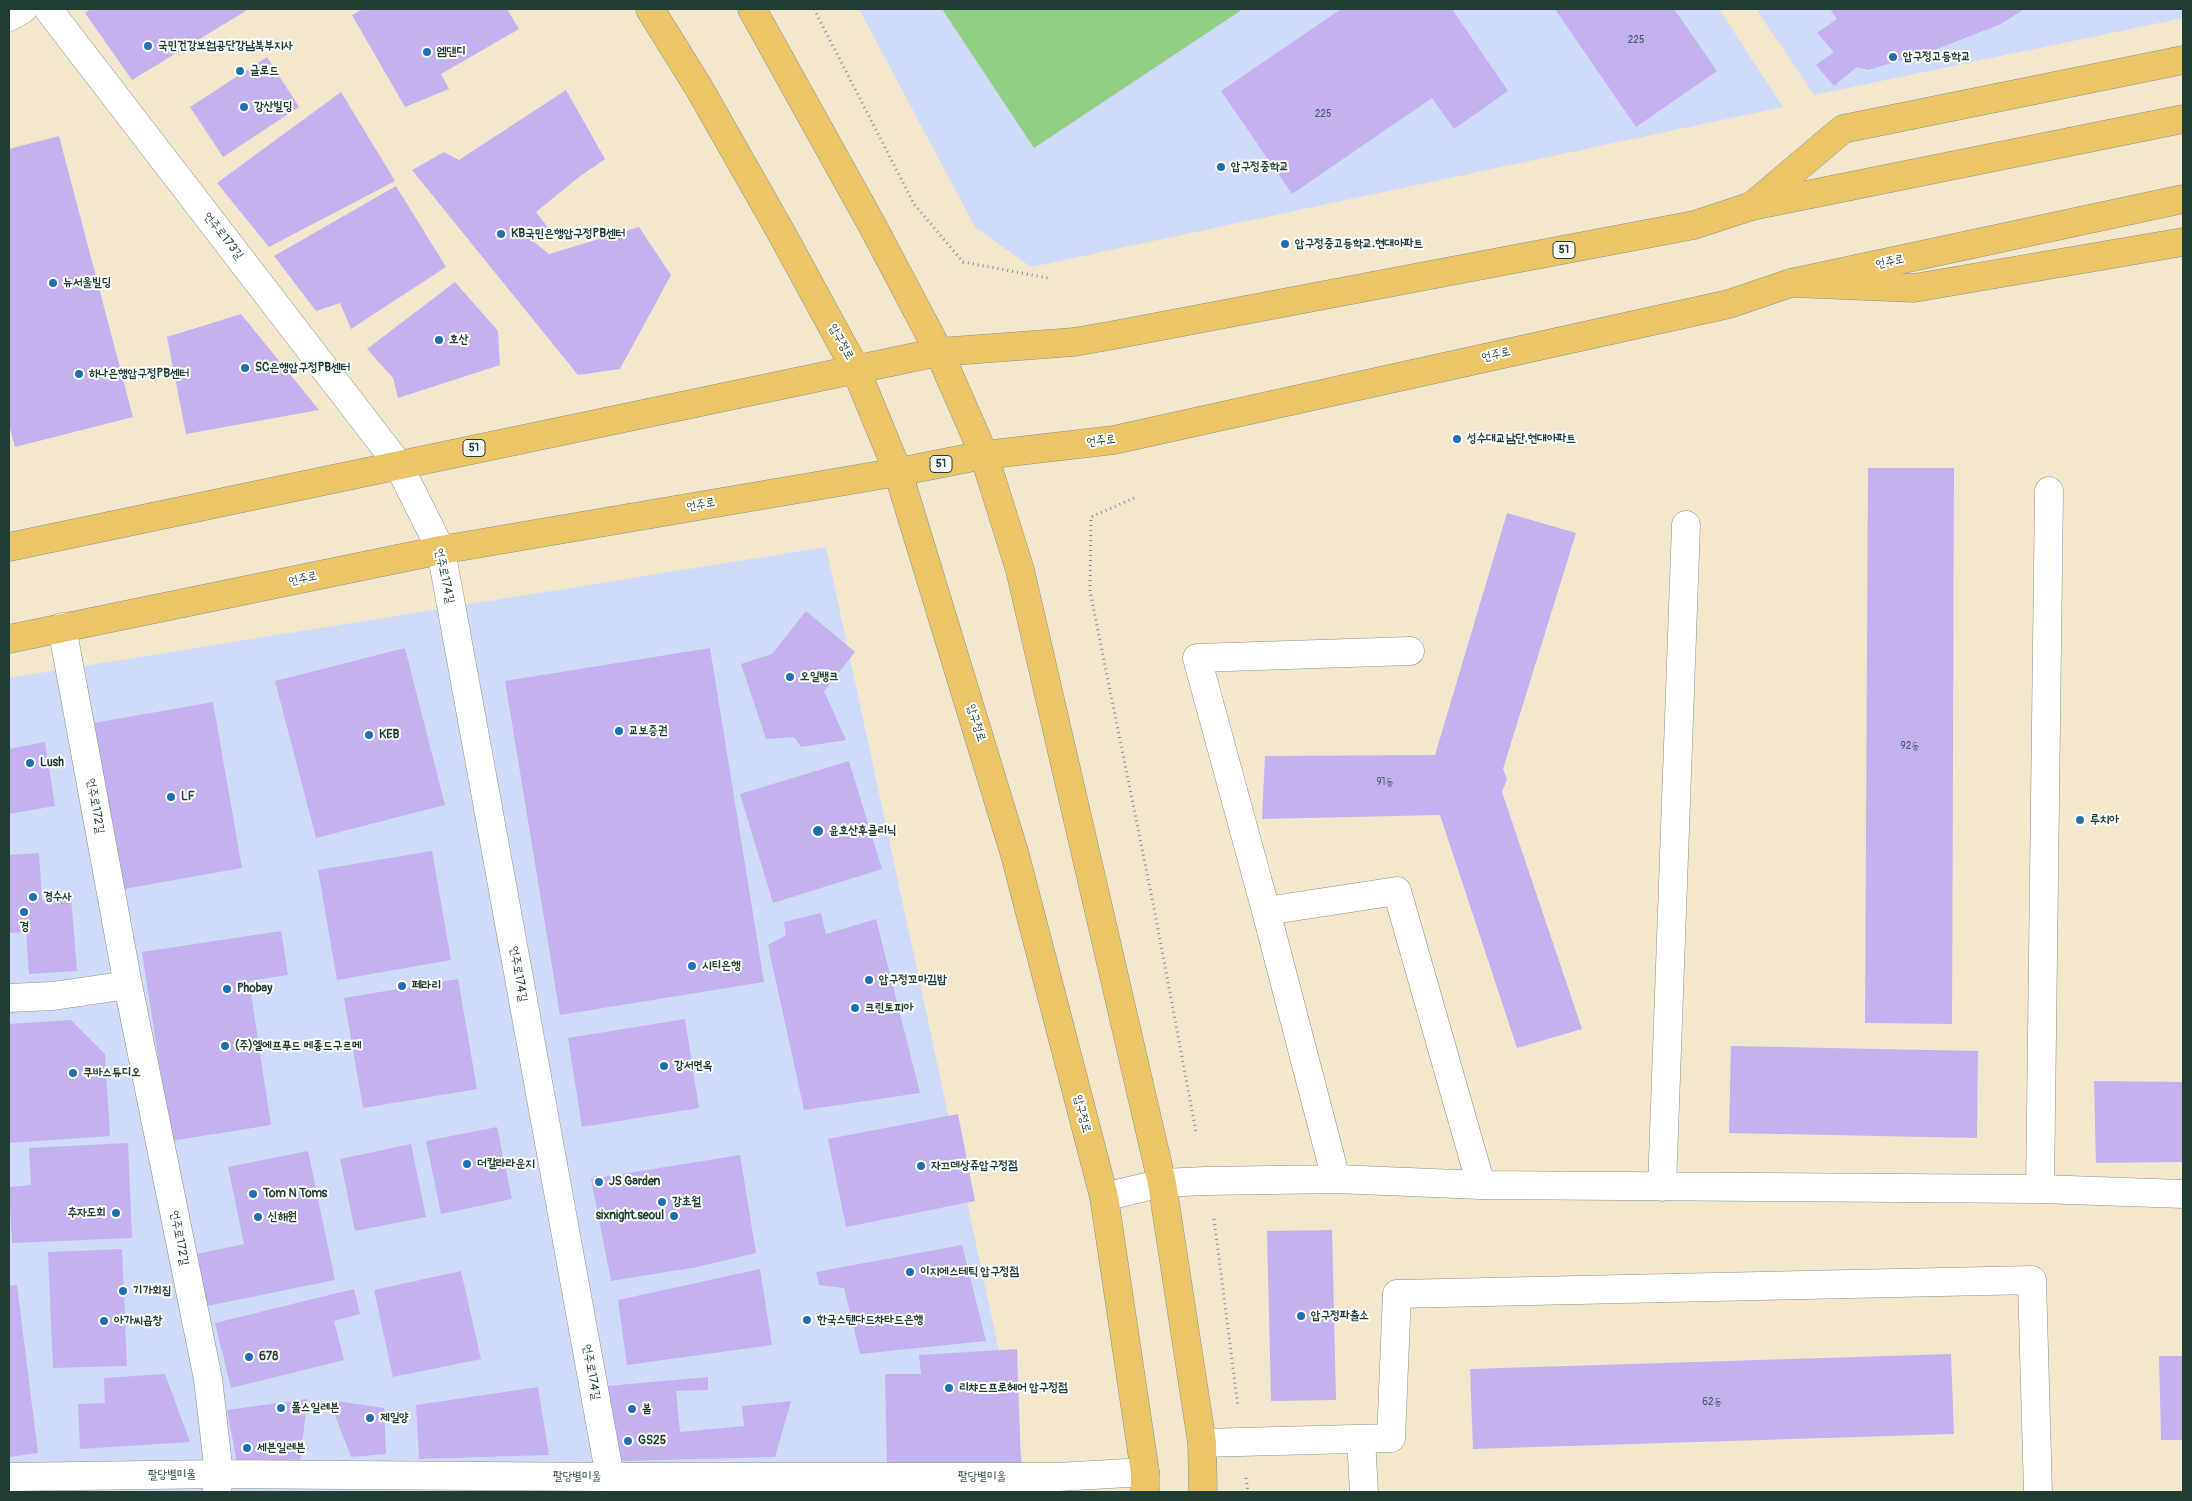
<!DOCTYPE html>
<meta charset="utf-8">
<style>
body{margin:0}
#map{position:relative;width:2192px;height:1501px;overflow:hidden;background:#f3e7ce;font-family:Pangolin,sans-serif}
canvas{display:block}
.frame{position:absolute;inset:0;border:10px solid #1f3d34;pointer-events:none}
</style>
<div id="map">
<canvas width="2192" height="1501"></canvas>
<div class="frame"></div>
</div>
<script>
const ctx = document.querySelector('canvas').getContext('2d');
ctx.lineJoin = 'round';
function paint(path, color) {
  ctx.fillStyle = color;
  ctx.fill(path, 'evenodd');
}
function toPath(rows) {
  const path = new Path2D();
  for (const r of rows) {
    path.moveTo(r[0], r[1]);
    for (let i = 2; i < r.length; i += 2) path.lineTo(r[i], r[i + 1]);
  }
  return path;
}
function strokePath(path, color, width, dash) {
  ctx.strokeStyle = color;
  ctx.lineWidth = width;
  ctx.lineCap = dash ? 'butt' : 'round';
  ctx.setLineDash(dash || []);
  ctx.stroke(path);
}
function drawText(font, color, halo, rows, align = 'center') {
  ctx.font = font + ' Pangolin,"Poor Story",sans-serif';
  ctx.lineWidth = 4;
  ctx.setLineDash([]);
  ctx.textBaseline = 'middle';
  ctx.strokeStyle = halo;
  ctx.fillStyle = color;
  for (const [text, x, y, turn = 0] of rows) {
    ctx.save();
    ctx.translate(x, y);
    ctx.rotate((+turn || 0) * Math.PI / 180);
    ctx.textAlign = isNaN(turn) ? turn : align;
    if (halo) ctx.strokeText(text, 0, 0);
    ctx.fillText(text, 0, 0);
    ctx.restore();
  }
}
paint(toPath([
 [859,9,1719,9,1783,107,1031,267,975,227],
 [1756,9,2183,9,2183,18,1814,95],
 [826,547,1027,1481,1027,1492,9,1492,9,678]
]), '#d0daf9');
paint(toPath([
 [942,9,1243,9,1034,148]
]), '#92cf84');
paint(toPath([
 [91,9,249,9,132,80,85,13],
 [363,9,507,9,519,29,441,74,449,89,405,107,352,15],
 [1341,9,1452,9,1508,91,1454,129,1432,98,1292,194,1221,91],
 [1555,9,1674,9,1717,71,1636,127],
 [1830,9,2024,9,2001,24,1929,52,1868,70,1857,67,1834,86,1816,65,1834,52,1817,33,1837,19],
 [267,57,299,107,223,157,190,107],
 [566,90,605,159,579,177,536,212,550,230,529,238,549,254,639,227,671,275,620,369,578,375,412,170,444,152,459,160],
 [341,92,395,181,269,247,217,183],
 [59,136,133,417,15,447,9,425,9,149],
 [396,186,446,267,351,329,340,303,316,311,274,256],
 [455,282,498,331,500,365,398,398,393,378,367,349],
 [241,314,319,410,186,434,167,337],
 [1868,468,1954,468,1952,1024,1865,1023],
 [1507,513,1576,533,1503,769,1507,779,1502,792,1582,1029,1517,1048,1440,815,1262,819,1265,756,1435,755],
 [806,611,855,652,824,691,846,740,801,747,794,737,766,739,741,664,772,654],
 [405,648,445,805,316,838,275,681],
 [710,648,764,982,560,1015,505,681],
 [213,702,242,868,124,889,94,723],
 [45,742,55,806,9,814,9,749],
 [849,761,882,869,773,903,740,794],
 [432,851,451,960,337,980,318,870],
 [39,853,42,900,71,898,77,971,29,974,26,932,9,933,9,855],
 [821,913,826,934,876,919,920,1093,804,1110,768,945,786,935,784,922],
 [281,931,288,975,249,981,271,1125,171,1141,142,952],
 [458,979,477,1089,363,1108,344,998],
 [685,1019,699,1108,582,1127,568,1038],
 [71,1020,105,1054,110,1136,9,1143,9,1024],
 [1731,1046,1978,1051,1977,1138,1729,1133],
 [2094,1081,2183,1082,2183,1162,2096,1163],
 [958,1114,975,1201,846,1227,828,1139],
 [497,1127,512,1199,441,1214,426,1141],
 [128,1143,132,1238,12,1243,9,1187,31,1185,29,1148],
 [411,1144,426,1217,355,1231,340,1159],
 [308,1151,335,1280,202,1307,192,1255,244,1244,228,1167],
 [740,1155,756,1253,697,1267,611,1281,591,1179],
 [1332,1230,1336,1400,1271,1401,1267,1231],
 [962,1245,986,1341,860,1354,844,1288,819,1285,816,1272],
 [122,1249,127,1366,53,1368,48,1252],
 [760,1269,772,1345,627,1365,618,1300],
 [461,1271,481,1359,393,1377,374,1290],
 [17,1285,38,1453,9,1457,9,1286],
 [354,1289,360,1314,334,1321,344,1360,231,1388,215,1323],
 [1017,1349,1021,1465,887,1468,885,1374,921,1374,919,1355],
 [1951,1354,1954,1434,1473,1449,1470,1369],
 [2159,1356,2183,1356,2183,1440,2161,1440],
 [165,1374,190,1442,80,1449,78,1404,105,1403,104,1378],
 [708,1377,708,1390,676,1391,680,1432,744,1426,742,1406,791,1401,775,1457,623,1461,613,1450,607,1386],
 [538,1387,549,1455,419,1459,416,1405],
 [307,1399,300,1466,238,1468,227,1410],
 [329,1400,384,1408,386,1454,351,1457]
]), '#c4b2f0');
const minor = toPath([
 [48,9,398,464,441,550,610,1477,610,1492],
 [9,17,23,9],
 [62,627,128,985,208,1379,219,1474,217,1492],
 [1266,911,1197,658,1410,651],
 [9,998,53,996,128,985],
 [1336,1179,1266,911,1397,891,1481,1185],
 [1662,1187,1686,525],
 [2040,1189,2049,491],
 [1104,1197,1162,1183,1206,1181,1336,1179,1481,1185,2040,1189,2183,1194],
 [1361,1439,1364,1492],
 [1202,1443,1391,1438,1397,1294,2032,1280,2038,1492],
 [9,1477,219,1474,610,1477,1058,1477,1145,1472]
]);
const major = toPath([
 [650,9,699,88,782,234,856,370,898,472,1015,855,1104,1197,1145,1472,1145,1492],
 [752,9,872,225,939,352,984,455,1020,570,1162,1183,1202,1443,1203,1492],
 [9,547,939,352,1074,342,1114,335,1694,225,1752,206,2183,119],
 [9,639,441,550,898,472,984,455,1114,440,1729,304,1791,283,2183,199]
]);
const highway = toPath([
 [1752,206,1843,129,2183,60],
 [1791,283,1914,288,2183,242]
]);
strokePath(minor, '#899281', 29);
strokePath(major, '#899281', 29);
strokePath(highway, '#899281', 29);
strokePath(toPath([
 [814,9,914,204,963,262,1048,278],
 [1134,498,1091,517,1090,591,1155,913,1196,1132],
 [1214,1219,1238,1407],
 [1246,1478,1248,1492]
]), '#899281', 3, [1, 4]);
strokePath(minor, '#fff', 28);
strokePath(major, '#edc569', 28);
strokePath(highway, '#edc569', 28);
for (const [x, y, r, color] of [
 [148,46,5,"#1f6fb2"],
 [427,52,5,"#1f6fb2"],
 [1893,57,5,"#1f6fb2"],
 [240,71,5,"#1f6fb2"],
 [244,107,5,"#1f6fb2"],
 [1221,167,5,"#1f6fb2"],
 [501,234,5,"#1f6fb2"],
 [1285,244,5,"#1f6fb2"],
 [53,283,5,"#1f6fb2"],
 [439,340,5,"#1f6fb2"],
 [245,368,5,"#1f6fb2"],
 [79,374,5,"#1f6fb2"],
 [1457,439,5,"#1f6fb2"],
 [790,677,5,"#1f6fb2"],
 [619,731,5,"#1f6fb2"],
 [369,735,5,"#1f6fb2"],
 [30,763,5,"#1f6fb2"],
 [171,797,5,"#1f6fb2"],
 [2080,820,5,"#1f6fb2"],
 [818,831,6,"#1f6fb2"],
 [33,897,5,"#1f6fb2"],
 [24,912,5,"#1f6fb2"],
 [692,966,5,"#1f6fb2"],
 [869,980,5,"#1f6fb2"],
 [402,986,5,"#1f6fb2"],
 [227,989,5,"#1f6fb2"],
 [855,1008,5,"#1f6fb2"],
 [225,1046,5,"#1f6fb2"],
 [664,1066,5,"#1f6fb2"],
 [73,1073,5,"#1f6fb2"],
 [467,1164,5,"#1f6fb2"],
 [921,1166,5,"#1f6fb2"],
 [599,1182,5,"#1f6fb2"],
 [253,1194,5,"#1f6fb2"],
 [662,1202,5,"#1f6fb2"],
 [116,1213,5,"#1f6fb2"],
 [674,1216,5,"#1f6fb2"],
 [258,1217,5,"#1f6fb2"],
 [910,1272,5,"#1f6fb2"],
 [123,1291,5,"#1f6fb2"],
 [1301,1316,5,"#1f6fb2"],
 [807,1320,5,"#1f6fb2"],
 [104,1321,5,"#1f6fb2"],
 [249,1357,5,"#1f6fb2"],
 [949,1388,5,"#1f6fb2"],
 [281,1408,5,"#1f6fb2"],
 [632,1409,5,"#1f6fb2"],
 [370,1418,5,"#1f6fb2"],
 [628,1441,5,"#1f6fb2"],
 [247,1448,5,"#1f6fb2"]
]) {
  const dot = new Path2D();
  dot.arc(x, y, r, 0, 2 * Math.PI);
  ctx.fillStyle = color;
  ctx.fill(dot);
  strokePath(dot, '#fff', 2);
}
drawText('10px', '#485a63', null, [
 ["225",1636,40],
 ["225",1323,114],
 ["92동",1910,746],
 ["91동",1385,782],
 ["62동",1712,1402]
]);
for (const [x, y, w] of [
 [1564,250,22],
 [474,448,22],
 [941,464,22]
]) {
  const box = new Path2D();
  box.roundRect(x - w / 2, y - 8.5, w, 17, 4);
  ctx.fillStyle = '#fff';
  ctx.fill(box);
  strokePath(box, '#1f3d34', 1);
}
drawText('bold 11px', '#1f3d34', null, [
 ["51",1564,250],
 ["51",474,448],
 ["51",941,464]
]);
drawText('bold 12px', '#1f3d34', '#fff', [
 ["국민건강보험공단강남북부지사",158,46],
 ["엠댄디",437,52],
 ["압구정고등학교",1903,57],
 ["글로드",250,71],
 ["강산빌딩",254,107],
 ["압구정중학교",1231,167],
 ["KB국민은행압구정PB센터",511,234],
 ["압구정중고등학교.현대아파트",1295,244],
 ["뉴서울빌딩",63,283],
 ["호산",449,340],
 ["SC은행압구정PB센터",255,368],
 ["하나은행압구정PB센터",89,374],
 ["성수대교남단.현대아파트",1467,439],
 ["오일뱅크",800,677],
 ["교보증권",629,731],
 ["KEB",379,735],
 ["Lush",40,763],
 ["LF",181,797],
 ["루치아",2090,820],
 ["윤호산후클리닉",829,831],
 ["경수사",43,897],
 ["경",24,927,"center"],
 ["시티은행",702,966],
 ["압구정꼬마김밥",879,980],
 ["페라리",412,986],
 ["Phobay",237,989],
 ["크린토피아",865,1008],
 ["(주)엘에프푸드 메종드구르메",235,1046],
 ["강서면옥",674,1066],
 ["쿠바스튜디오",83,1073],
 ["더칼라라운지",477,1164],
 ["자끄데상쥬압구정점",931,1166],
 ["JS Garden",609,1182],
 ["Tom N Toms",263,1194],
 ["강초월",672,1202],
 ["추자도회",106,1213,"right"],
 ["sixnight.seoul",664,1216,"right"],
 ["신해원",268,1217],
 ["이지에스테틱 압구정점",920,1272],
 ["기가회집",133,1291],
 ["압구정파출소",1311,1316],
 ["한국스탠다드차타드은행",817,1320],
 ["아가씨곱창",114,1321],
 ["678",259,1357],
 ["리챠드프로헤어 압구정점",959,1388],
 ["폴스일레븐",291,1408],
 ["봄",642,1409],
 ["제일양",380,1418],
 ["GS25",638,1441],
 ["세븐일레븐",257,1448]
], 'left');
drawText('12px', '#1f3d34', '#fff', [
 ["언주로173길",223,236,52],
 ["언주로",1890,262,-12],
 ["압구정로",841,342,61],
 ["언주로",1496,355,-13],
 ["언주로",1101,441,-7],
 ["언주로",701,505,-10],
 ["언주로174길",444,576,78],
 ["언주로",303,579,-12],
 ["압구정로",976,723,73],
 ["언주로172길",95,806,80],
 ["언주로174길",518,974,80],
 ["압구정로",1082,1114,76],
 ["언주로172길",179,1238,79],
 ["언주로174길",591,1372,80],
 ["팔당별미울",172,1475,-1],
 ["팔당별미울",577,1477],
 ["팔당별미울",982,1477]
]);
</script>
